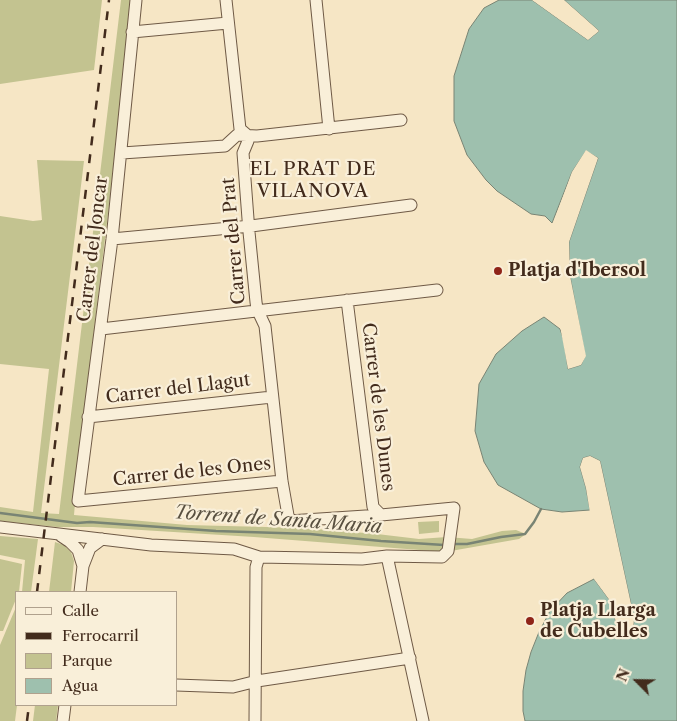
<!DOCTYPE html>
<style>
body{margin:0}
#map{position:relative;width:677px;height:721px;overflow:hidden;background:#f6e6c5;font-family:"Libre Caslon Text",serif}
canvas{display:block}
.legend{position:absolute;left:15px;top:591px;width:162px;height:115px;box-sizing:border-box;background:#f9efd9;border:1px solid #b0a18d;margin:0;padding:6px 9px;list-style:none;font-size:15px;color:#422b1c}
.legend li{display:flex;align-items:center;gap:10px;height:25px}
.legend b{width:25px;border:1px solid #b0a18d}
.north{position:absolute;left:612px;top:656px;width:50px;height:50px;-webkit-text-stroke:4px #f9efd9;paint-order:stroke;rotate:293deg;font-size:14px;font-weight:700;line-height:20px;text-align:center;color:#422b1c}
.north::after{content:'';display:block;margin:auto;width:18px;height:22px;background:#422b1c;clip-path:polygon(50% 0,100% 100%,50% 72%,0 100%)}
</style>
<div id="map">
<canvas width="677" height="721"></canvas>
<ul class="legend">
<li><b style="height:6px;background:#f9efd9"></b>Calle</li>
<li><b style="height:6px;background:#422b1c"></b>Ferrocarril</li>
<li><b style="height:14px;background:#c3c390"></b>Parque</li>
<li><b style="height:14px;background:#9ec0ae"></b>Agua</li>
</ul>
<div class="north">N</div>
</div>
<script>
const ctx = document.querySelector('canvas').getContext('2d');
ctx.lineJoin = 'round';
function paint(path, color) {
  ctx.fillStyle = color;
  ctx.fill(path, 'evenodd');
}
function toPath(rows) {
  const path = new Path2D();
  for (const r of rows) {
    path.moveTo(r[0], r[1]);
    for (let i = 2; i < r.length; i += 2) path.lineTo(r[i], r[i + 1]);
  }
  return path;
}
function strokePath(path, color, width, dash) {
  ctx.strokeStyle = color;
  ctx.lineWidth = width;
  ctx.lineCap = dash ? 'butt' : 'round';
  ctx.setLineDash(dash || []);
  ctx.stroke(path);
}
function drawText(font, color, halo, rows, align = 'center') {
  ctx.font = font + ' "Libre Caslon Text",serif';
  ctx.lineWidth = 4.5;
  ctx.setLineDash([]);
  ctx.textBaseline = 'middle';
  ctx.strokeStyle = halo;
  ctx.fillStyle = color;
  for (const [text, x, y, turn = 0] of rows) {
    ctx.save();
    ctx.translate(x, y);
    ctx.rotate((+turn || 0) * Math.PI / 180);
    ctx.textAlign = isNaN(turn) ? turn : align;
    if (halo) ctx.strokeText(text, 0, 0);
    ctx.fillText(text, 0, 0);
    ctx.restore();
  }
}
paint(toPath([
 [0,0,102,0,94,70,0,84],
 [121,0,131,0,110,197,79,456,74,515,187,525,305,528,377,534,419,539,447,537,472,539,502,531,516,530,526,534,519,539,445,552,254,537,93,527,57,527,0,521,0,507,33,512,49,369,0,364,0,216,33,221,42,220,37,160,84,161,41,513,59,514],
 [439,521,439,532,419,534,418,522],
 [0,536,38,539,31,592,22,592,25,560,0,555],
 [55,542,64,545,71,552,74,561,71,592,49,592],
 [0,559,22,564,19,592,16,592,16,599,3,631,0,631],
 [16,607,17,705,15,721,0,721,0,645],
 [35,705,58,705,56,721,33,721]
]), '#c3c390');
const water = toPath([
 [499,0,532,0,588,40,599,31,564,0,677,0,677,721,525,721,523,711,523,691,526,670,531,652,539,632,550,611,567,593,594,579,611,602,620,639,629,638,633,630,634,618,600,461,590,456,583,458,580,467,586,488,590,510,562,512,541,509,498,485,484,462,475,431,479,384,496,354,522,331,544,317,560,329,564,341,568,369,581,365,585,356,570,276,569,242,598,158,586,151,572,172,552,223,545,216,531,214,497,191,486,180,467,155,454,121,454,76,469,29,484,8,499,0]
]);
paint(water, '#9ec0ae');
strokePath(water, '#798474', 1);
paint(toPath([
 [532,0,535,0,588,37,595,31,561,0,564,0,599,31,588,40],
 [586,150,598,158,569,242,570,276,586,356,581,365,568,369,560,326,562,328,566,340,570,366,579,363,583,355,568,276,567,242,595,159,587,154,574,173,554,225,554,221,572,172],
 [590,456,600,461,634,618,633,630,629,638,620,639,611,602,594,579,596,578,613,601,622,636,627,636,631,630,632,618,598,463,590,459,585,460,583,467,589,487,592,510,590,513,586,488,580,467,583,458]
]), '#f6e6c5');
strokePath(toPath([
 [0,513,77,523,90,522,216,531,310,534,381,541,444,545],
 [452,544,467,544,501,537,525,534,534,522,541,509]
]), '#798474', 2.5);
const minor = toPath([
 [136,0,112,239,78,501,282,481],
 [226,0,240,129,247,135],
 [316,0,329,129],
 [132,32,228,23],
 [122,153,225,146,237,135,257,136,401,120],
 [112,239,251,226,411,205],
 [347,300,373,507,381,515],
 [101,329,437,290],
 [88,417,272,397],
 [0,527,151,545,234,549,259,557,362,559,387,556,442,557,448,551,454,508,381,515,289,521,282,481,265,326,257,309,256,302,249,232,243,153,248,141,247,135],
 [61,536,70,542,78,550,83,566,80,592],
 [387,556,423,721],
 [83,566,90,548,102,539],
 [176,685,233,687,257,681,410,658],
 [63,721,65,705],
 [255,721,256,567,259,557]
]);
strokePath(minor, '#6f5a46', 13);
strokePath(minor, '#f9efd9', 11);
strokePath(toPath([
 [37,592,109,0],
 [27,721,29,705]
]), '#422b1c', 2.5, [9, 9]);
for (const [x, y, r, color] of [
 [498,271,5,"#8f2418"],
 [530,621,5,"#8f2418"]
]) {
  const dot = new Path2D();
  dot.arc(x, y, r, 0, 2 * Math.PI);
  ctx.fillStyle = color;
  ctx.fill(dot);
  strokePath(dot, '#f9efd9', 2);
}
drawText('18px', '#422b1c', '#f9efd9', [
 ["Carrer del Prat",234,241,-95],
 ["Carrer del Joncar",93,249,-83],
 ["Carrer del Llagut",178,389,-7],
 ["Carrer de les Dunes",378,407,83],
 ["Carrer de les Ones",192,472,-6]
]);
drawText('bold 18px', '#422b1c', '#f9efd9', [
 ["Platja d'Ibersol",508,271],
 ["Platja Llarga",540,611],
 ["de Cubelles",540,632]
], 'left');
ctx.letterSpacing = '1px';
drawText('19px', '#422b1c', '#f9efd9', [
 ["EL PRAT DE",313,170],
 ["VILANOVA",313,192]
]);
ctx.letterSpacing = '0px';
drawText('italic 19px', '#595040', '#f9efd9', [
 ["Torrent de Santa Maria",278,520,4]
]);
</script>
